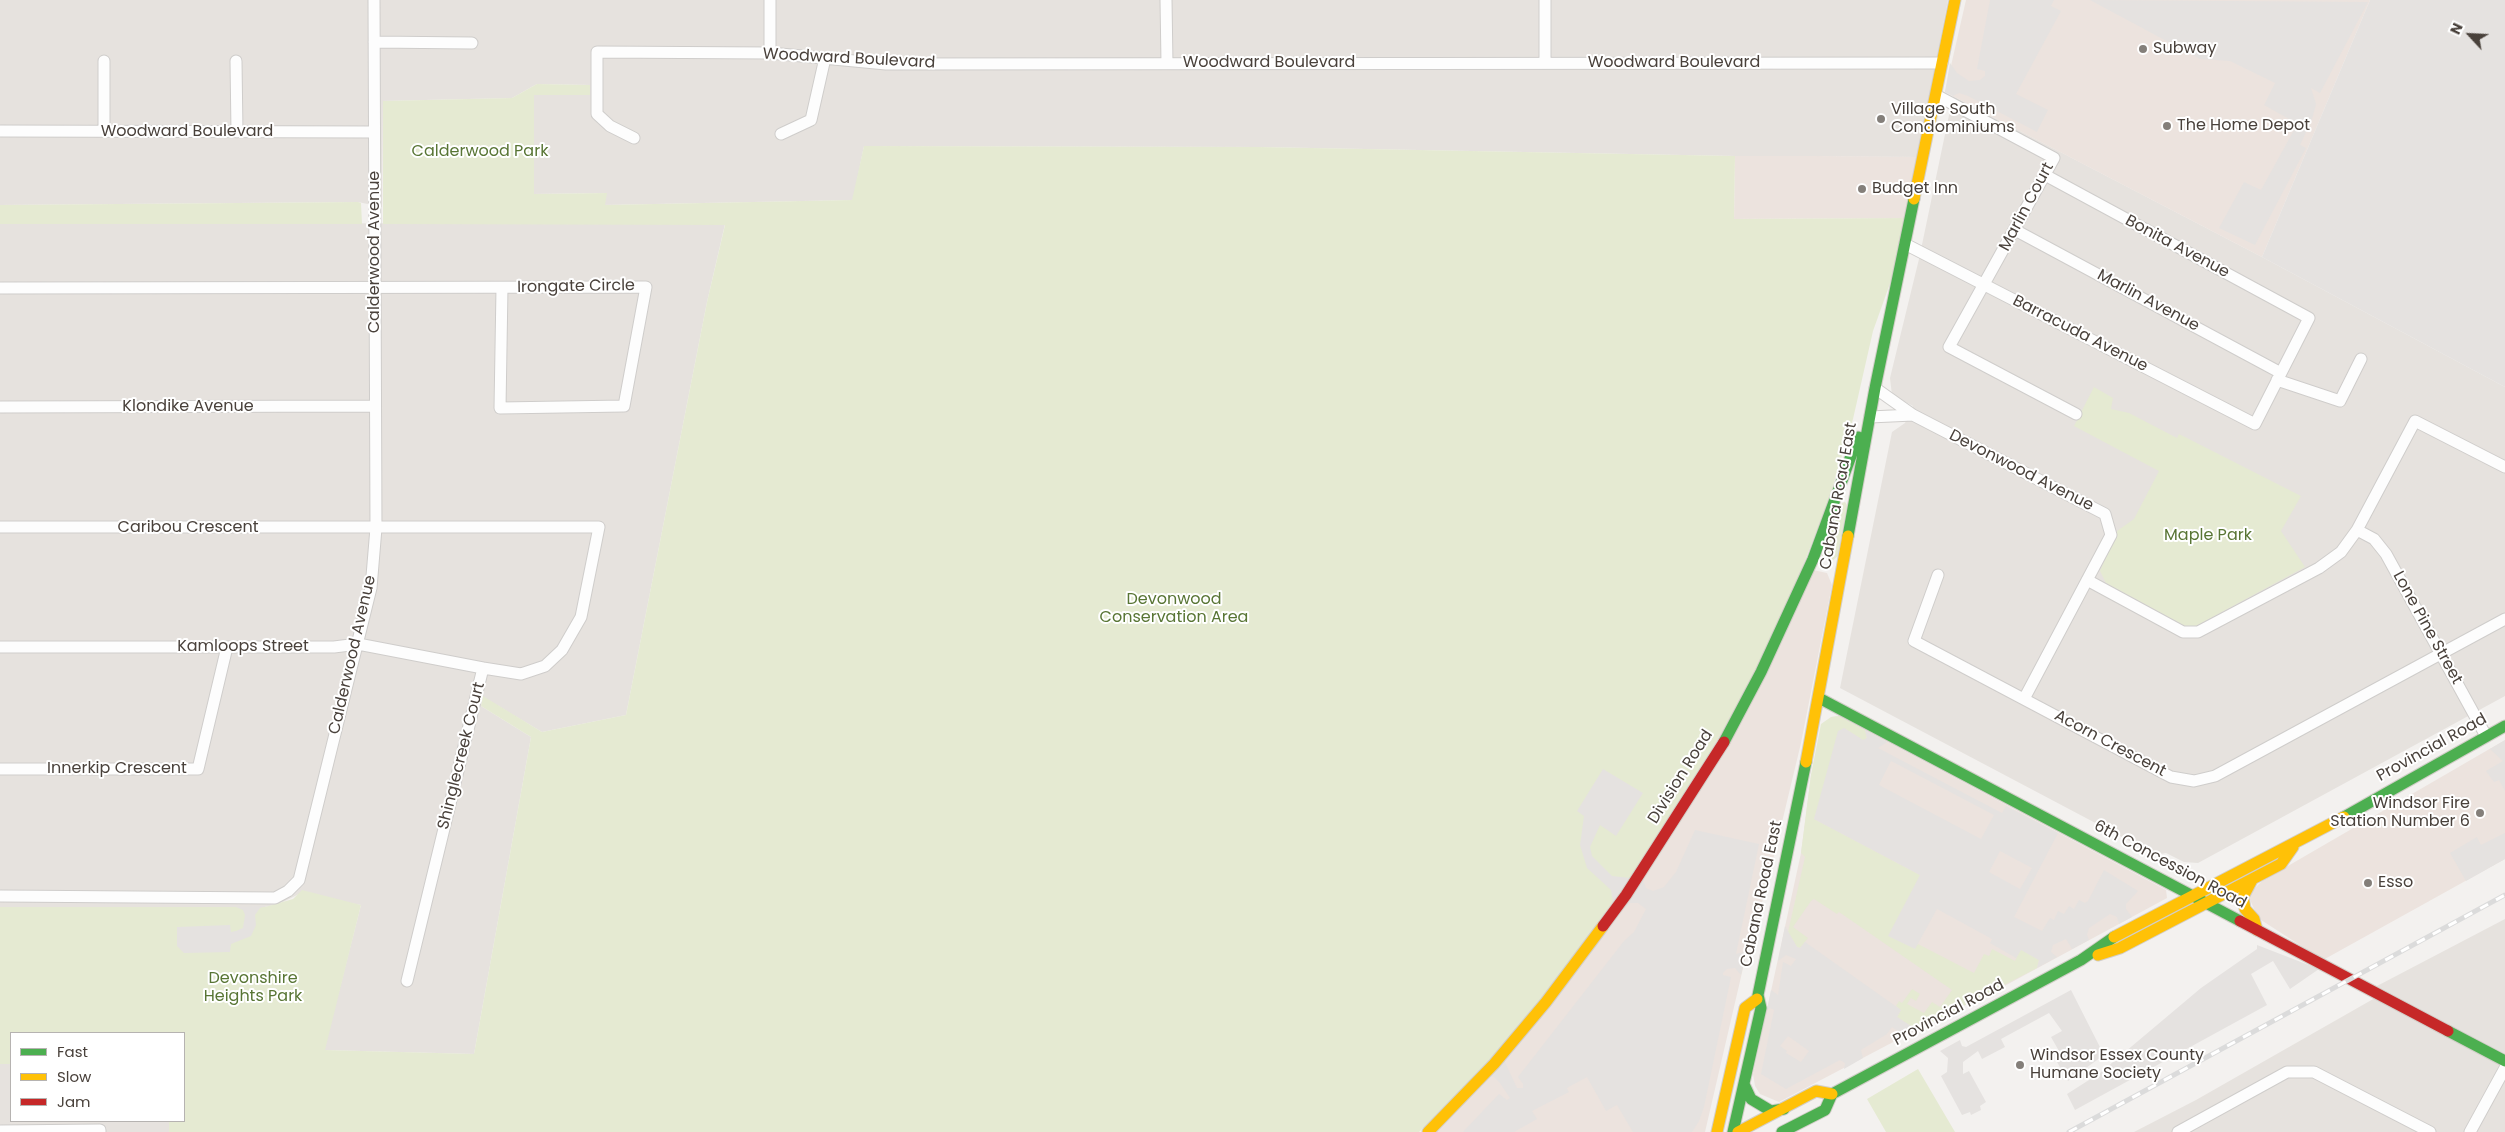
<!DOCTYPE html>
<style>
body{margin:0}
#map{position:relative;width:2505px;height:1132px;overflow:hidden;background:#f3f1ef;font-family:Poppins,sans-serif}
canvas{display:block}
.legend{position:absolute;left:10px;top:1032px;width:175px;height:90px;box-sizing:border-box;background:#fff;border:1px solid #b6b3b1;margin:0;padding:6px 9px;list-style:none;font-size:15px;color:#49413b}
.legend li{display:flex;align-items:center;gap:10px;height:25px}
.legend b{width:25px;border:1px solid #b6b3b1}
.north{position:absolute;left:2445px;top:10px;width:50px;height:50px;-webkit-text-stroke:4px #fff;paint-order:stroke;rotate:295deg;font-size:14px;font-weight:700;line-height:20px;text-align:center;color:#49413b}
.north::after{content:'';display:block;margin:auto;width:18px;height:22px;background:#49413b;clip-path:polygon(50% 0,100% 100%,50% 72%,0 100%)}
</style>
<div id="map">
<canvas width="2505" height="1132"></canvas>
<ul class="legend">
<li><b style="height:6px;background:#4caf50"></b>Fast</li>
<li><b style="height:6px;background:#ffc107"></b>Slow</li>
<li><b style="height:6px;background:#c62828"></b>Jam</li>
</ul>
<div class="north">N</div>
</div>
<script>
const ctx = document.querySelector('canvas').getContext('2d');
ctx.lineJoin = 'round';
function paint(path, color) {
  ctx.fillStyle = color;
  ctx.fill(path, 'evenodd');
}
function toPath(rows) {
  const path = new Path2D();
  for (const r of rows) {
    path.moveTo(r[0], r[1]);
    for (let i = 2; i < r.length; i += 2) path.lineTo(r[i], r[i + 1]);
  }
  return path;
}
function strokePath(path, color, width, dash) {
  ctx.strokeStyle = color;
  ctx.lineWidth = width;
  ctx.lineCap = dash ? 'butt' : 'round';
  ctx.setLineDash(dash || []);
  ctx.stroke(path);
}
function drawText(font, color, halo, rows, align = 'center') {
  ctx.font = font + ' Poppins,sans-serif';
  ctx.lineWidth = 4;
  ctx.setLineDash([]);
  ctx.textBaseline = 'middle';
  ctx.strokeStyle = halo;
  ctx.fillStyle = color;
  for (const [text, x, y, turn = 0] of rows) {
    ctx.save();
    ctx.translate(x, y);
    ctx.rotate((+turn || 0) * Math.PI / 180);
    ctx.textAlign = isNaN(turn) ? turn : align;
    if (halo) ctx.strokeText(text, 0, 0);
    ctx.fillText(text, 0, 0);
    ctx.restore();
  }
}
paint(toPath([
 [0,0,1948,0,1917,157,1735,156,1259,147,864,146,853,200,604,205,606,193,534,194,534,95,590,95,590,85,537,84,512,98,383,101,382,207,358,202,0,205],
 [1953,96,2262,257,2505,387,2505,696,2198,863,2184,862,2166,853,2156,855,1840,688,1892,432,1905,423,1913,406,1892,395,1890,378,1919,259],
 [534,223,725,224,707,302,626,715,542,732,483,697,481,706,531,737,474,1054,324,1050,361,905,299,894,279,904,265,907,0,907,0,224],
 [2505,919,2505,1054,2377,986],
 [2375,998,2505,1067,2505,1132,2134,1132,2196,1100],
 [0,1064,11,1064,11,1121,169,1121,169,1132,0,1132]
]), '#e6e2de');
paint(toPath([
 [1966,0,2370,0,2262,257,1945,92],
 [1735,156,1815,156,1917,157,1906,218,1734,219],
 [1813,570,1827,573,1832,585,1801,743,1765,893,1747,951,1705,1132,1432,1132],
 [1839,716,2166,890,2167,898,1986,996,1958,1008,1779,1102,1760,1094,1755,1086,1753,1074,1801,853,1811,775,1831,717],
 [2505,740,2505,859,2323,960,2258,918,2248,895,2262,881]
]), '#ece3de');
paint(toPath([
 [537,84,590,85,590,95,534,95,534,194,607,193,605,205,852,200,864,146,1259,147,1735,156,1734,219,1906,218,1893,275,1873,331,1853,419,1828,502,1793,591,1753,676,1694,781,1630,878,1544,996,1478,1073,1419,1132,169,1132,169,1121,184,1121,184,1033,11,1033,11,1064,0,1064,0,907,265,907,293,899,302,890,361,905,325,1050,474,1054,531,737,481,706,483,696,542,732,626,715,707,302,725,225,383,224,383,101,512,98],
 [358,202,361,203,362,224,0,224,0,205],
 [2094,387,2113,398,2111,409,2129,413,2177,438,2179,434,2301,496,2281,531,2305,567,2196,626,2185,626,2106,583,2100,571,2117,531,2134,519,2159,471,2074,426],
 [1845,502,1847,505,1838,556,1832,561,1822,556,1842,503],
 [1839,716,1865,730,1867,739,1863,740,1844,728,1814,819,1920,875,1914,949,1918,944,1974,973,1984,954,1989,956,1992,949,2015,961,2021,949,2039,960,2037,968,1917,1030,1897,1017,1901,1010,1896,1006,1899,1001,1902,1003,1912,989,1920,994,1916,1001,1911,998,1907,1004,1924,1013,1932,1002,1940,1007,1952,990,1839,912,1837,914,1814,899,1811,901,1793,927,1808,938,1800,948,1797,947,1788,932,1805,857,1801,853,1811,775,1821,724,1831,717],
 [1918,1069,1955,1132,1886,1132,1867,1099]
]), '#e5ead2');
paint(toPath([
 [1990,0,2054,0,2051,6,2061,11,2016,94,2048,110,2037,132,1968,96,1959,93,1953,96,1945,92,1950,63,1957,73,1969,81,1980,80,1985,76,1985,71,1977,69],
 [2090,0,2368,2,2320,93,2311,88,2316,104,2312,119,2300,145,2306,148,2255,245,2219,228,2244,182,2261,190,2294,130,2296,123,2264,105,2275,83,2230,61,2200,59],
 [2370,0,2505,0,2505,387,2262,257],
 [1844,728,1863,740,1867,738,1865,730,1887,742,1878,748,2002,813,2006,806,2058,833,2014,917,2042,931,2050,918,2054,920,2058,911,2064,914,2069,906,2074,909,2079,900,2085,903,2088,901,2104,870,2138,891,2126,904,2126,909,2132,917,2119,924,2117,917,2110,914,2089,928,2087,935,2089,940,2072,949,2066,939,2053,945,2051,952,2057,957,2037,968,2039,960,2021,950,2016,958,1990,943,1992,939,1937,909,1915,949,1888,936,1920,875,1814,819,1838,731],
 [1891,761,1994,815,1981,839,1879,785],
 [2000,851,2032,868,2020,889,1989,872],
 [2505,740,2505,791,2499,780,2494,782,2486,771,2503,761,2490,749],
 [1603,769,1643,793,1616,836,1600,825,1590,847,1592,856,1612,876,1630,878,1613,903,1611,890,1587,868,1580,845,1584,816,1577,811],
 [1695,830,1759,844,1736,954,1747,951,1741,975,1735,968,1727,969,1723,973,1723,975,1731,977,1704,1107,1699,1121,1692,1132,1633,1132,1617,1105,1606,1111,1587,1077,1567,1088,1569,1092,1532,1111,1537,1119,1514,1132,1463,1132,1499,1094,1507,1100,1510,1098,1500,1083,1494,1077,1488,1076,1503,1058,1517,1088,1523,1088,1523,1084,1518,1077,1624,941,1634,932,1646,909,1638,903,1630,903,1616,916,1642,878,1646,888,1653,891,1664,887,1676,872],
 [2505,833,2505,859,2466,881,2450,853,2477,837,2481,845],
 [266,906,260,908,255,915,256,925,251,936,231,944,230,952,184,953,177,946,177,927,230,925,231,932,236,931,243,928,245,915,243,910,236,907],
 [1785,926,1797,947,1800,948,1805,942,1901,1010,1897,1017,1917,1030,1902,1037,1901,1033,1892,1027,1887,1034,1861,1050,1863,1058,1844,1069,1845,1063,1840,1060,1786,1089,1761,1074,1774,1010,1770,1008,1767,1010,1771,990,1778,995,1783,962,1791,966,1796,959,1786,955,1778,961],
 [1788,1036,1809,1051,1801,1062,1786,1053,1787,1051,1780,1046],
 [2257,945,2319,969,2290,989,2273,961,2251,974,2267,1005,2075,1110,2067,1094,2100,1073,2201,988,2257,949],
 [2071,990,2104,1055,2068,1081,2057,1062,2063,1058,2051,1037,2062,1031,2049,1013,2001,1039,2005,1047,1982,1059,1978,1051,1963,1062,1963,1074,1969,1071,1986,1102,1980,1106,1981,1110,1971,1115,1970,1112,1962,1115,1941,1076,1947,1072,1948,1058,1940,1051,1960,1040,1962,1046,1966,1047]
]), '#e5e2e0');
const street = toPath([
 [770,0,770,53],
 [1166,0,1167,63],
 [374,42,472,43],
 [236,61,237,132],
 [1545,63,1545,0],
 [1936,95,2054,158,1949,347,2076,414],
 [0,131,374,132],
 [104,131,104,61],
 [781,134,811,120,825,58],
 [634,138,610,126,597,114,597,52,770,53,886,64,1942,63],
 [2015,230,2281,373],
 [1905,244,2255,424,2309,318,2045,175],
 [0,288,646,287,624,406,500,408,502,288],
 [2277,380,2340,401,2361,359],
 [1875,388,1913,415,2105,514,2111,535,2024,699],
 [0,407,375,406],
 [1870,417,1913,415],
 [0,527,599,527,581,617,562,650,545,666,521,674,483,668,407,981],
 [2357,530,2374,539,2386,554,2486,736],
 [1938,575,1914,641,2171,777,2194,781,2215,776,2505,619],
 [2087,580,2183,632,2198,632,2319,568,2341,552,2357,530,2415,421,2505,467],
 [0,647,334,647,358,644,483,668],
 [0,769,198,769,227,647],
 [0,896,275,898,288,891,299,880,371,588,376,528,374,0],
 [0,1131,100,1130,100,1132],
 [2178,1132,2287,1072,2314,1072,2430,1132],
 [2470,1132,2505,1068]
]);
const fast = toPath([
 [1848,536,1875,388,1914,199],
 [1819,698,2240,921],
 [1724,742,1761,672,1813,559,1858,437],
 [2344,817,2505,726],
 [2448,1031,2505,1061],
 [1744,1084,1751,1099,1771,1111,1784,1109],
 [1733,1132,1761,1008,1758,995,1806,762],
 [1782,1132,1825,1110,1832,1094,2081,960,2114,937]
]);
const slow = toPath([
 [1914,199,1955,0],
 [1806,762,1848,536],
 [2252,880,2243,897,2245,909,2254,919,2257,930],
 [2114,937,2344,817],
 [2098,955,2120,948,2281,864,2293,847],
 [1428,1132,1494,1064,1546,1002,1603,926],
 [1717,1132,1745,1008,1757,999],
 [1738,1132,1816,1091,1832,1094]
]);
const jam = toPath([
 [2240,921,2448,1031],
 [1603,926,1626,895,1724,742]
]);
strokePath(street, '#cfcdcb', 13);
strokePath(fast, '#d2cec8', 13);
strokePath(slow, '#d2cec8', 13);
strokePath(jam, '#d2cec8', 13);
strokePath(street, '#fdfdfd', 11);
strokePath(fast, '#4caf50', 11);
strokePath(slow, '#ffc107', 11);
strokePath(jam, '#c62828', 11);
const rail = toPath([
 [2069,1132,2505,895]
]);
strokePath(rail, '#dbdbdb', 5);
strokePath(rail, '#fff', 3, [9]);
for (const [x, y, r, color] of [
 [2143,49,5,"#847f7a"],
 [1881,119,5,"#847f7a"],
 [2167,126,5,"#847f7a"],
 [1862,189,5,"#847f7a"],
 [2480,813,5,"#847f7a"],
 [2368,883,5,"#847f7a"],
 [2020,1065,5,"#847f7a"]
]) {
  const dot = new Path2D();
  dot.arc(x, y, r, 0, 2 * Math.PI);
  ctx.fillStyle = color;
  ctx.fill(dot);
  strokePath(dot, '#fff', 2);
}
drawText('16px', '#49413b', '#fff', [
 ["Subway",2153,49],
 ["Village South",1891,110],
 ["Condominiums",1891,128],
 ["The Home Depot",2177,126],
 ["Budget Inn",1872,189],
 ["Windsor Fire",2470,804,"right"],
 ["Station Number 6",2470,822,"right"],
 ["Esso",2378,883],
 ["Windsor Essex County",2030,1056],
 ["Humane Society",2030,1074]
], 'left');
drawText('16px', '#49413b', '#fff', [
 ["Woodward Boulevard",849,59,3],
 ["Woodward Boulevard",1269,63],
 ["Woodward Boulevard",1674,63],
 ["Woodward Boulevard",187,132],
 ["Marlin Court",2027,207,-62],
 ["Bonita Avenue",2177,247,28],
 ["Calderwood Avenue",375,252,-90],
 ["Irongate Circle",576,287,-1],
 ["Marlin Avenue",2148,301,28],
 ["Barracuda Avenue",2080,334,27],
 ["Klondike Avenue",188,407],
 ["Devonwood Avenue",2021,471,27],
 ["Cabana Road East",1839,496,-80],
 ["Caribou Crescent",188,528],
 ["Lone Pine Street",2427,628,61],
 ["Kamloops Street",243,647],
 ["Calderwood Avenue",353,655,-77],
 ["Acorn Crescent",2110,744,28],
 ["Provincial Road",2432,748,-29],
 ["Shinglecreek Court",462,756,-76],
 ["Innerkip Crescent",117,769],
 ["Division Road",1681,777,-58],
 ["6th Concession Road",2170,865,28],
 ["Cabana Road East",1762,894,-78],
 ["Provincial Road",1949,1013,-28]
]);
drawText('16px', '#587534', '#fff', [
 ["Calderwood Park",480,152],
 ["Maple Park",2208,536],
 ["Devonwood",1174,600],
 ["Conservation Area",1174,618],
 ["Devonshire",253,979],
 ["Heights Park",253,997]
]);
</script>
